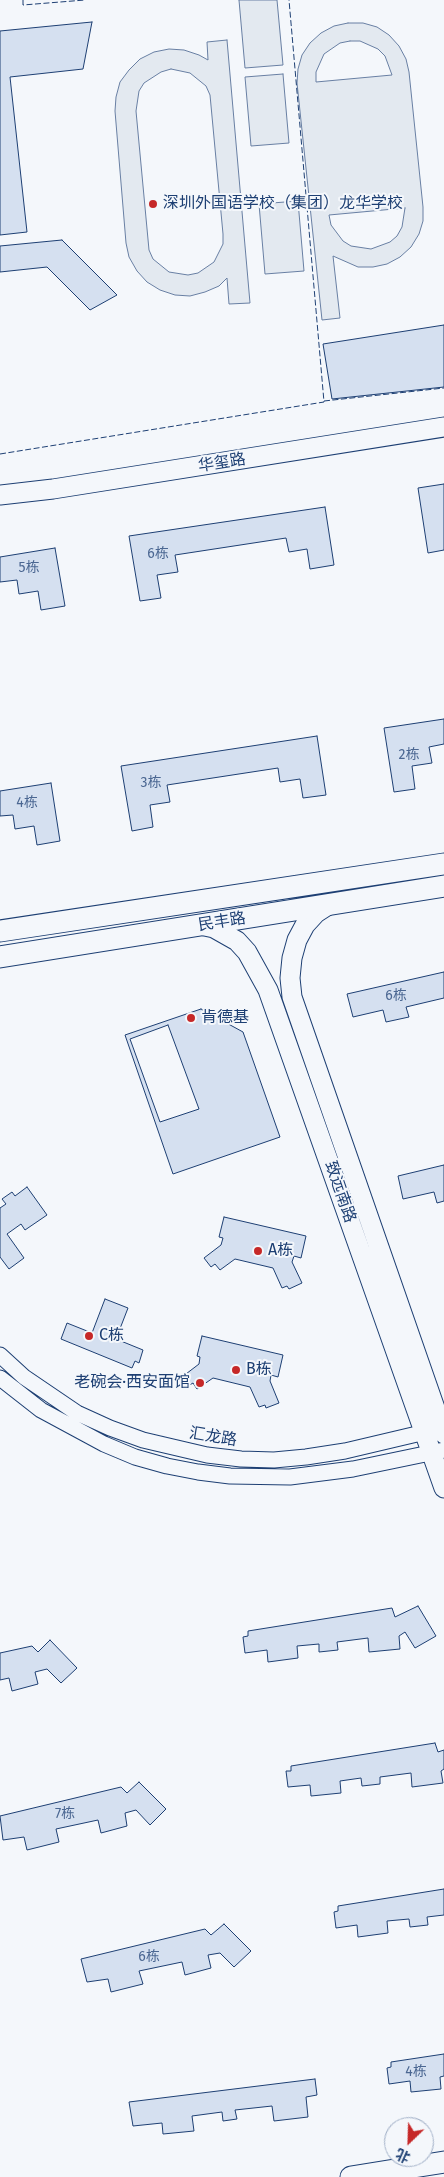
<!DOCTYPE html>
<meta charset="utf-8">
<style>
body{margin:0}
#map{position:relative;width:444px;height:2177px;overflow:hidden;background:#f4f7fb;font-family:"Fira Sans","Noto Sans SC",sans-serif}
canvas{display:block}
.north{position:absolute;left:384px;top:2117px;width:50px;height:50px;box-sizing:border-box;background:#f4f7fb;border:1px solid #9eadc5;border-radius:50%;rotate:204deg;font-size:14px;font-weight:700;line-height:20px;text-align:center;color:#1d3f73}
.north::after{content:'';display:block;margin:auto;width:18px;height:22px;background:#c62828;clip-path:polygon(50% 0,100% 100%,50% 72%,0 100%)}
</style>
<div id="map">
<canvas width="444" height="2177"></canvas>
<div class="north">北</div>
</div>
<script>
const ctx = document.querySelector('canvas').getContext('2d');
ctx.lineJoin = 'round';
function paint(path, color) {
  ctx.fillStyle = color;
  ctx.fill(path, 'evenodd');
}
function toPath(rows) {
  const path = new Path2D();
  for (const r of rows) {
    path.moveTo(r[0], r[1]);
    for (let i = 2; i < r.length; i += 2) path.lineTo(r[i], r[i + 1]);
  }
  return path;
}
function strokePath(path, color, width, dash) {
  ctx.strokeStyle = color;
  ctx.lineWidth = width;
  ctx.lineCap = dash ? 'butt' : 'round';
  ctx.setLineDash(dash || []);
  ctx.stroke(path);
}
function drawText(font, color, halo, rows, align = 'center') {
  ctx.font = font + ' "Fira Sans","Noto Sans SC",sans-serif';
  ctx.lineWidth = 4;
  ctx.setLineDash([]);
  ctx.textBaseline = 'middle';
  ctx.strokeStyle = halo;
  ctx.fillStyle = color;
  for (const [text, x, y, turn = 0] of rows) {
    ctx.save();
    ctx.translate(x, y);
    ctx.rotate((+turn || 0) * Math.PI / 180);
    ctx.textAlign = isNaN(turn) ? turn : align;
    if (halo) ctx.strokeText(text, 0, 0);
    ctx.fillText(text, 0, 0);
    ctx.restore();
  }
}
const green = toPath([
 [239,0,277,0,283,65,245,68,239,0],
 [348,23,363,23,377,27,389,35,399,46,406,59,409,72,423,207,423,221,419,234,411,247,400,257,387,264,373,267,358,267,333,256,340,318,322,320,297,83,298,69,302,55,310,43,321,33,334,26,348,23],
 [350,41,360,41,378,49,385,56,392,75,316,82,316,72,324,54,340,43,350,41],
 [405,208,402,227,397,236,390,242,371,249,351,246,343,241,331,225,329,215,405,208],
 [227,40,250,303,229,304,227,278,219,286,205,292,190,296,175,295,160,290,147,282,137,271,129,257,126,243,115,111,116,97,120,82,129,70,140,59,154,52,169,49,184,50,199,55,208,60,207,42,227,40],
 [171,69,190,73,206,86,210,95,223,234,223,244,214,262,198,273,188,275,169,272,153,259,149,250,136,111,139,91,144,83,161,72,171,69],
 [283,74,289,143,251,146,245,77,283,74],
 [298,201,304,271,265,274,259,204,298,201]
]);
paint(green, '#e3e9f0');
strokePath(green, '#687fa3', 1);
const building = toPath([
 [92,22,83,69,10,77,27,232,0,235,0,31,92,22],
 [62,240,117,295,90,310,47,267,0,272,0,246,62,240],
 [444,325,444,387,332,399,323,344,444,325],
 [444,484,444,550,428,553,418,488,444,484],
 [325,507,334,565,310,569,307,549,289,552,286,538,175,555,178,572,157,575,161,598,140,601,129,536,325,507],
 [55,548,65,606,41,610,38,591,19,594,17,580,0,582,0,557,55,548],
 [444,719,444,744,429,747,432,763,412,766,415,789,394,792,384,728,444,719],
 [317,736,326,795,303,798,300,779,280,782,278,768,167,785,170,802,150,805,153,827,132,831,121,766,317,736],
 [51,783,60,841,37,845,34,826,15,829,13,815,0,816,0,791,51,783],
 [444,972,444,998,406,1007,409,1017,386,1022,383,1010,353,1017,347,994,444,972],
 [201,1009,243,1032,280,1137,173,1174,125,1035,201,1009],
 [168,1025,199,1109,160,1122,130,1039,168,1025],
 [444,1165,444,1201,437,1203,434,1192,403,1199,398,1176,444,1165],
 [27,1187,47,1215,25,1230,21,1224,7,1234,24,1258,9,1269,0,1257,0,1208,6,1204,2,1199,12,1192,15,1196,27,1187],
 [224,1217,306,1236,301,1258,294,1256,292,1262,302,1283,289,1289,287,1286,282,1288,273,1268,235,1259,220,1270,215,1264,211,1267,204,1258,221,1245,223,1238,219,1237,224,1217],
 [105,1299,128,1308,116,1339,143,1350,139,1363,135,1361,132,1368,61,1339,67,1323,92,1333,105,1299],
 [202,1336,283,1355,278,1377,271,1375,270,1381,279,1403,266,1408,265,1405,259,1407,250,1387,213,1378,197,1389,193,1383,188,1386,182,1377,199,1364,200,1357,197,1356,202,1336],
 [418,1606,436,1636,415,1648,405,1632,399,1636,400,1649,369,1652,368,1638,337,1642,338,1650,319,1652,319,1644,297,1646,298,1658,268,1662,267,1650,245,1653,243,1637,248,1636,248,1631,392,1608,395,1617,418,1606],
 [50,1640,77,1668,61,1683,47,1669,35,1672,38,1684,12,1691,9,1678,0,1680,0,1653,32,1646,38,1652,50,1640],
 [435,1743,438,1752,444,1750,444,1769,441,1771,443,1783,412,1787,411,1773,380,1777,380,1784,362,1786,361,1778,340,1781,341,1793,311,1796,310,1785,288,1787,286,1771,291,1771,291,1766,435,1743],
 [139,1782,166,1809,150,1825,136,1810,125,1813,127,1826,101,1833,98,1820,56,1829,59,1842,27,1850,24,1837,3,1840,0,1816,121,1787,127,1793,139,1782],
 [444,1889,444,1915,427,1917,428,1925,410,1927,409,1919,387,1921,388,1933,358,1937,357,1925,336,1928,334,1912,338,1911,338,1906,444,1889],
 [224,1924,251,1951,234,1967,220,1953,208,1955,211,1968,185,1975,182,1962,139,1971,143,1984,111,1992,108,1979,87,1982,81,1959,205,1929,211,1935,224,1924],
 [444,2054,444,2076,440,2077,441,2089,411,2092,410,2081,389,2084,387,2068,391,2067,391,2062,444,2054],
 [315,2079,317,2095,306,2097,308,2117,274,2121,272,2106,235,2110,237,2119,223,2121,222,2112,192,2116,194,2131,163,2134,162,2123,133,2126,129,2102,315,2079]
]);
paint(building, '#d5e0f0');
strokePath(building, '#1d3f73', 1);
const minor = toPath([
 [0,1355,24,1377,77,1413,110,1428,143,1440,207,1455,241,1459,274,1460,306,1457,345,1451,434,1430],
 [0,1378,41,1410,104,1444,135,1457,167,1466,198,1472,230,1476,290,1477,353,1469,444,1450]
]);
const tertiary = toPath([
 [0,495,53,489,444,427],
 [330,904,316,913,305,925,297,940,292,958,290,978,292,997,444,1434],
 [200,925,214,928,237,941,247,952,268,990,444,1488]
]);
const secondary = toPath([
 [0,931,444,864],
 [0,957,444,886],
 [351,2177,444,2162]
]);
strokePath(minor, '#1d3f73', 17);
strokePath(tertiary, '#1d3f73', 21);
strokePath(secondary, '#1d3f73', 23);
strokePath(minor, '#f4f7fb', 15);
strokePath(tertiary, '#f4f7fb', 19);
strokePath(secondary, '#f4f7fb', 21);
strokePath(toPath([
 [23,0,23,5,85,0],
 [324,401,444,388],
 [0,454,324,402,289,0]
]), '#1d3f73', 1, [6, 2.5]);
for (const [x, y, r, color] of [
 [153,204,5,"#c62828"],
 [191,1018,5,"#c62828"],
 [258,1251,5,"#c62828"],
 [89,1336,5,"#c62828"],
 [236,1370,5,"#c62828"],
 [200,1383,5,"#c62828"]
]) {
  const dot = new Path2D();
  dot.arc(x, y, r, 0, 2 * Math.PI);
  ctx.fillStyle = color;
  ctx.fill(dot);
  strokePath(dot, '#f4f7fb', 2);
}
drawText('14px', '#4b6792', null, [
 ["6栋",158,554],
 ["5栋",29,568],
 ["2栋",409,755],
 ["3栋",151,783],
 ["4栋",27,803],
 ["6栋",396,996],
 ["7栋",65,1814],
 ["6栋",149,1957],
 ["4栋",416,2072]
]);
drawText('16px', '#1d3f73', '#f4f7fb', [
 ["深圳外国语学校（集团）龙华学校",163,204],
 ["肯德基",201,1018],
 ["A栋",268,1251],
 ["C栋",99,1336],
 ["B栋",246,1370],
 ["老碗会·西安面馆",190,1383,"right"]
], 'left');
drawText('16px', '#1d3f73', '#f4f7fb', [
 ["华玺路",222,463,-9],
 ["民丰路",222,922,-9],
 ["致远南路",340,1192,71],
 ["汇龙路",213,1437,9]
]);
</script>
